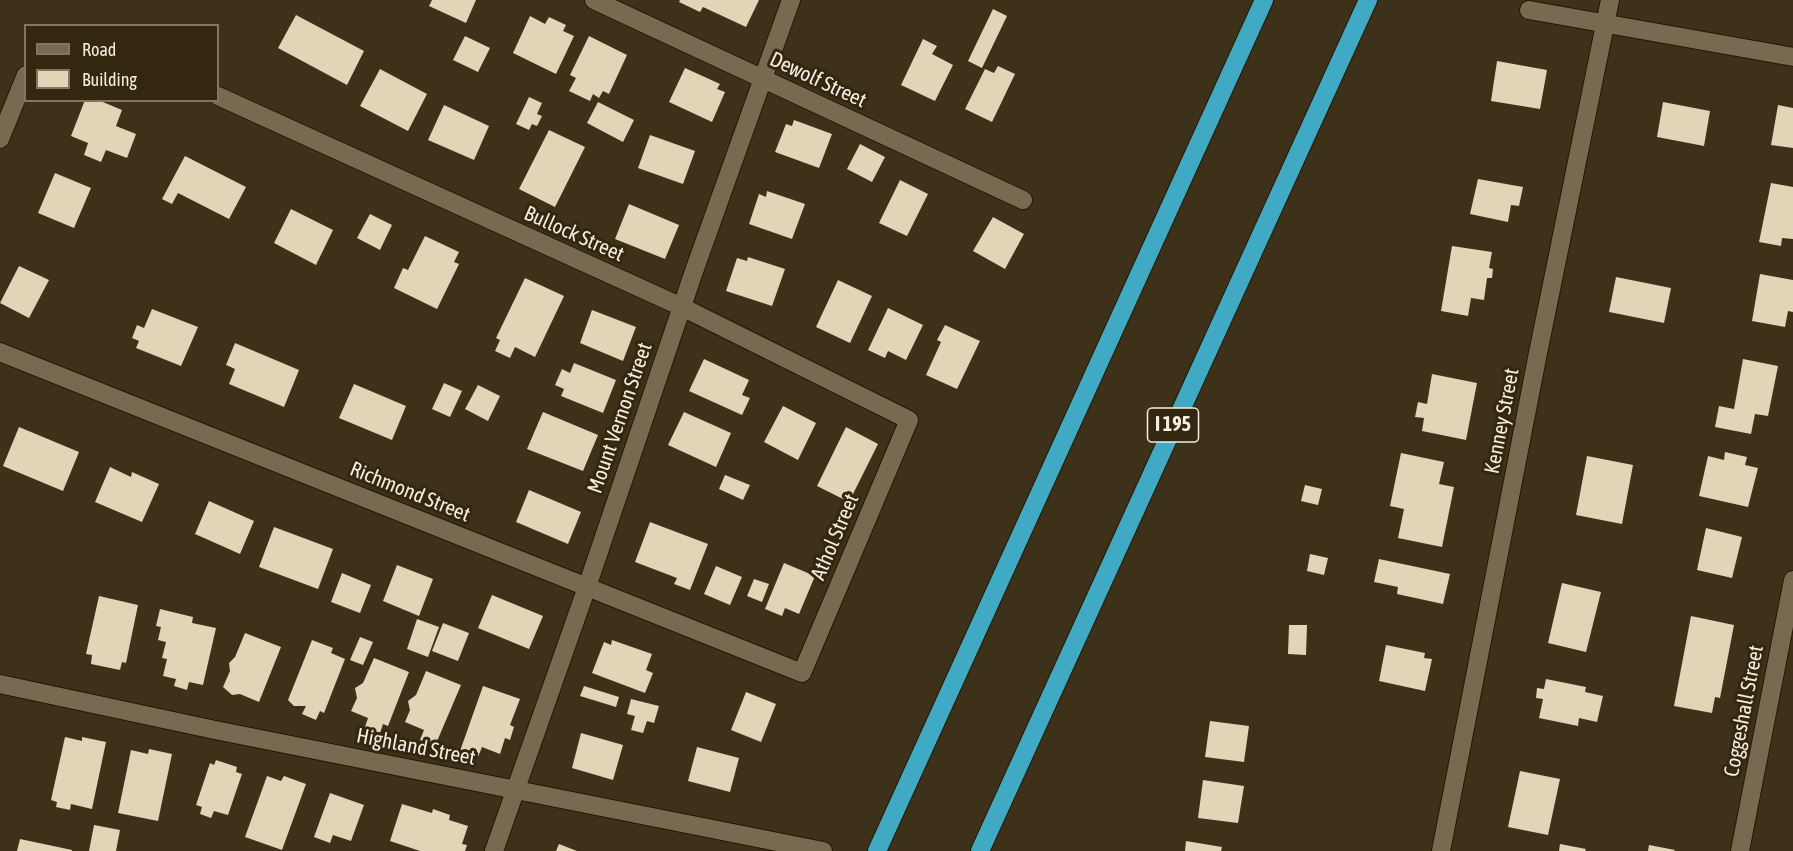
<!DOCTYPE html>
<style>
body{margin:0}
#map{position:relative;width:1793px;height:851px;overflow:hidden;background:#3e3119;font-family:"Asap Condensed",sans-serif}
canvas{display:block}
.legend{position:absolute;left:24px;top:24px;width:195px;height:78px;box-sizing:border-box;background:#33270f;border:2px solid #817662;margin:0;padding:8px 10px;list-style:none;font-size:18px;color:#f5eddf}
.legend li{display:flex;align-items:center;gap:12px;height:30px}
.legend b{width:30px;border:2px solid #817662}
</style>
<div id="map">
<canvas width="1793" height="851"></canvas>
<ul class="legend">
<li><b style="height:8px;background:#786950"></b>Road</li>
<li><b style="height:16px;background:#e3d3b7"></b>Building</li>
</ul>
</div>
<script>
const ctx = document.querySelector('canvas').getContext('2d');
ctx.lineJoin = 'round';
function paint(path, color) {
  ctx.fillStyle = color;
  ctx.fill(path, 'evenodd');
}
function toPath(rows) {
  const path = new Path2D();
  for (const r of rows) {
    path.moveTo(r[0], r[1]);
    for (let i = 2; i < r.length; i += 2) path.lineTo(r[i], r[i + 1]);
  }
  return path;
}
function strokePath(path, color, width, dash) {
  ctx.strokeStyle = color;
  ctx.lineWidth = width;
  ctx.lineCap = dash ? 'butt' : 'round';
  ctx.setLineDash(dash || []);
  ctx.stroke(path);
}
function drawText(font, color, halo, rows, align = 'center') {
  ctx.font = font + ' "Asap Condensed",sans-serif';
  ctx.lineWidth = 6;
  ctx.setLineDash([]);
  ctx.textBaseline = 'middle';
  ctx.strokeStyle = halo;
  ctx.fillStyle = color;
  for (const [text, x, y, turn = 0] of rows) {
    ctx.save();
    ctx.translate(x, y);
    ctx.rotate((+turn || 0) * Math.PI / 180);
    ctx.textAlign = isNaN(turn) ? turn : align;
    if (halo) ctx.strokeText(text, 0, 0);
    ctx.fillText(text, 0, 0);
    ctx.restore();
  }
}
paint(toPath([
 [432,0,476,0,466,23,429,6],
 [680,0,759,0,746,27,703,7,700,12,679,2],
 [993,9,1007,16,982,68,968,61],
 [296,15,364,51,347,85,278,48],
 [530,16,545,24,549,17,566,25,563,31,574,36,556,74,513,53],
 [465,36,490,48,478,72,453,60],
 [589,36,627,55,609,94,603,91,599,98,593,94,590,101,569,91,576,78,570,75],
 [923,39,937,46,932,54,953,65,935,101,901,85],
 [1497,61,1547,70,1540,109,1491,101],
 [998,66,1015,74,992,122,965,109,985,69,994,73],
 [685,68,720,84,717,89,725,92,712,122,669,102],
 [380,69,427,94,408,131,360,106],
 [529,97,542,103,537,114,542,116,537,126,532,124,529,130,516,124],
 [85,100,98,100,122,110,116,126,136,134,127,158,106,150,101,162,84,155,88,143,71,136],
 [598,102,634,120,623,142,587,123],
 [1663,102,1710,111,1704,146,1657,137],
 [444,105,489,126,474,160,428,140],
 [1778,105,1793,108,1793,148,1771,145],
 [794,120,832,134,819,168,775,152,786,124,792,126],
 [549,130,585,147,555,207,519,189],
 [650,135,695,151,683,184,638,168],
 [860,144,885,157,872,182,847,169],
 [185,156,246,187,229,219,178,193,172,204,162,199],
 [55,173,91,188,74,228,38,213],
 [1478,179,1523,187,1519,206,1511,205,1508,222,1470,214],
 [900,180,928,194,907,236,879,223],
 [1771,183,1793,187,1793,239,1782,238,1781,246,1759,242],
 [767,191,805,204,792,239,749,224,759,194,766,197],
 [629,204,679,225,665,259,615,239],
 [291,209,333,230,316,265,274,243],
 [370,214,392,225,380,250,357,238],
 [993,217,1024,234,1005,269,973,251],
 [425,236,459,252,454,262,459,264,437,309,394,288,403,268,408,270],
 [1452,246,1492,252,1489,268,1493,269,1492,278,1487,278,1484,300,1471,298,1468,316,1441,311],
 [748,257,785,269,772,306,726,291,737,258,747,261],
 [19,266,49,280,29,318,0,303],
 [1760,274,1793,280,1793,312,1788,311,1785,327,1752,321],
 [1616,277,1671,288,1664,323,1609,312],
 [525,278,564,296,535,357,515,347,510,358,495,351,500,340,496,338],
 [838,280,872,296,850,343,816,327],
 [888,308,923,325,906,360,888,351,885,358,868,350],
 [152,309,198,327,181,366,136,348,139,341,132,338,137,325,144,328],
 [592,310,636,327,623,361,580,343],
 [945,325,980,341,957,389,926,375,941,342,937,340],
 [235,343,299,370,284,407,229,384,235,369,226,365],
 [704,359,749,380,742,395,750,398,742,415,689,391],
 [1743,359,1778,366,1768,416,1755,414,1751,434,1715,427,1719,406,1734,409],
 [574,363,616,380,603,413,561,396,564,389,555,385,562,369,570,373],
 [1432,374,1477,383,1466,440,1422,431,1424,418,1415,417,1418,402,1427,404],
 [444,383,462,391,450,417,432,409],
 [354,384,406,406,392,440,339,418],
 [478,385,500,396,488,421,465,409],
 [783,406,816,423,798,460,764,442],
 [543,412,598,435,583,471,527,449],
 [684,412,731,433,716,467,668,445],
 [19,427,79,452,63,491,3,466],
 [846,427,878,444,849,502,817,486],
 [1725,452,1747,457,1745,465,1758,468,1748,507,1699,496,1708,456,1724,460],
 [1401,453,1444,462,1439,484,1454,487,1442,547,1398,538,1404,509,1390,506],
 [1587,456,1633,465,1622,524,1576,515],
 [110,467,131,477,132,472,159,484,142,522,95,502],
 [725,475,750,485,743,500,719,489],
 [1305,485,1322,489,1318,505,1301,501],
 [529,490,581,512,568,544,516,522],
 [209,501,254,521,240,554,195,534],
 [650,522,708,544,690,590,674,584,677,578,635,562],
 [274,527,333,549,318,589,259,567],
 [1706,528,1742,537,1732,578,1697,570],
 [1310,554,1328,558,1324,575,1307,571],
 [1379,559,1450,574,1443,604,1397,594,1398,587,1374,582],
 [784,563,815,576,799,614,785,608,782,616,765,609],
 [397,565,433,579,419,616,383,601],
 [716,566,742,577,730,605,704,594],
 [342,573,371,585,360,613,331,602],
 [754,579,769,584,762,602,747,596],
 [1562,583,1601,592,1586,652,1548,643],
 [492,595,543,616,529,649,478,628],
 [99,596,138,605,126,663,122,662,120,670,91,664,92,655,86,654],
 [160,609,193,617,192,623,216,628,203,685,189,682,187,690,174,686,176,679,163,676,167,659,162,658,166,642,158,640,161,627,156,626],
 [1691,616,1734,625,1720,698,1715,697,1712,713,1674,706],
 [417,619,439,627,428,657,407,649],
 [443,623,469,633,458,661,432,651],
 [1289,625,1307,625,1306,655,1288,654],
 [245,633,281,647,259,702,240,694,232,695,223,687,230,671,229,663,235,657],
 [360,637,373,642,363,665,350,660],
 [312,640,333,648,331,653,345,659,324,713,320,711,316,720,302,714,306,706,294,706,288,700],
 [612,640,652,654,646,670,653,673,645,693,592,673,604,642,611,645],
 [1386,645,1425,653,1424,658,1432,659,1425,691,1379,681],
 [374,658,409,672,388,726,383,724,380,733,365,727,368,718,351,711,357,698,355,688,363,683],
 [426,671,461,685,435,746,420,740,424,730,405,722,410,710,408,701,416,695],
 [1546,679,1586,687,1585,692,1603,696,1597,722,1579,718,1578,726,1539,718,1543,699,1536,698,1537,688,1544,689],
 [483,686,520,699,510,725,514,727,510,740,505,738,500,754,482,747,478,757,460,751],
 [584,686,619,697,616,707,580,696],
 [746,692,776,704,761,742,731,730],
 [631,699,659,706,654,723,647,721,643,733,631,730,635,716,627,714],
 [1210,721,1249,726,1244,762,1205,757],
 [581,733,623,745,613,780,572,768],
 [65,737,82,741,82,737,106,742,92,809,71,804,70,810,56,807,57,802,51,800],
 [697,747,739,758,730,792,688,781],
 [149,749,172,754,158,821,118,813,131,750,148,754],
 [216,760,237,767,236,772,242,774,228,815,214,811,211,818,200,814,202,807,196,805,210,763,214,765],
 [1520,771,1560,779,1548,835,1508,827],
 [267,776,281,781,284,776,306,784,282,850,245,837],
 [1203,780,1244,786,1238,823,1198,818],
 [330,793,364,805,351,841,333,835,330,843,314,837],
 [402,804,432,813,433,809,450,815,449,820,468,826,462,844,467,845,465,851,420,851,390,841],
 [94,825,120,830,116,851,89,851],
 [20,839,72,850,72,851,17,851],
 [1186,841,1222,847,1221,851,1185,851],
 [559,844,577,851,556,851],
 [1560,844,1586,849,1585,851,1559,851],
 [1649,845,1675,850,1674,851,1648,851]
]), '#e3d3b7');
const minor = toPath([
 [594,0,1023,200],
 [1529,10,1793,57],
 [0,139,26,75],
 [0,352,802,673,909,420,682,307,218,96],
 [0,684,215,730,823,851],
 [494,851,587,587,693,274,791,0],
 [1441,851,1538,353,1610,0]
]);
const tertiary = toPath([
 [1740,851,1793,580]
]);
const motorway = toPath([
 [877,851,1264,0],
 [980,851,1368,0]
]);
strokePath(minor, '#241802', 20);
strokePath(tertiary, '#241802', 20);
strokePath(motorway, '#241802', 20);
strokePath(minor, '#786950', 18);
strokePath(tertiary, '#786950', 18);
strokePath(motorway, '#40a9c4', 18);
for (const [x, y, w] of [
 [1173,425,51]
]) {
  const box = new Path2D();
  box.roundRect(x - w / 2, y - 17, w, 34, 4.5);
  ctx.fillStyle = '#33270f';
  ctx.fill(box);
  strokePath(box, '#f5eddf', 1.5);
}
drawText('bold 20px', '#f5eddf', null, [
 ["I 195",1173,425]
]);
drawText('21px', '#f5eddf', '#33270f', [
 ["Dewolf Street",818,80,25],
 ["Bullock Street",574,234,24],
 ["Mount Vernon Street",620,418,-71],
 ["Kenney Street",1502,421,-79],
 ["Richmond Street",410,492,22],
 ["Athol Street",835,537,-67],
 ["Coggeshall Street",1744,711,-79],
 ["Highland Street",416,747,11]
]);
</script>
